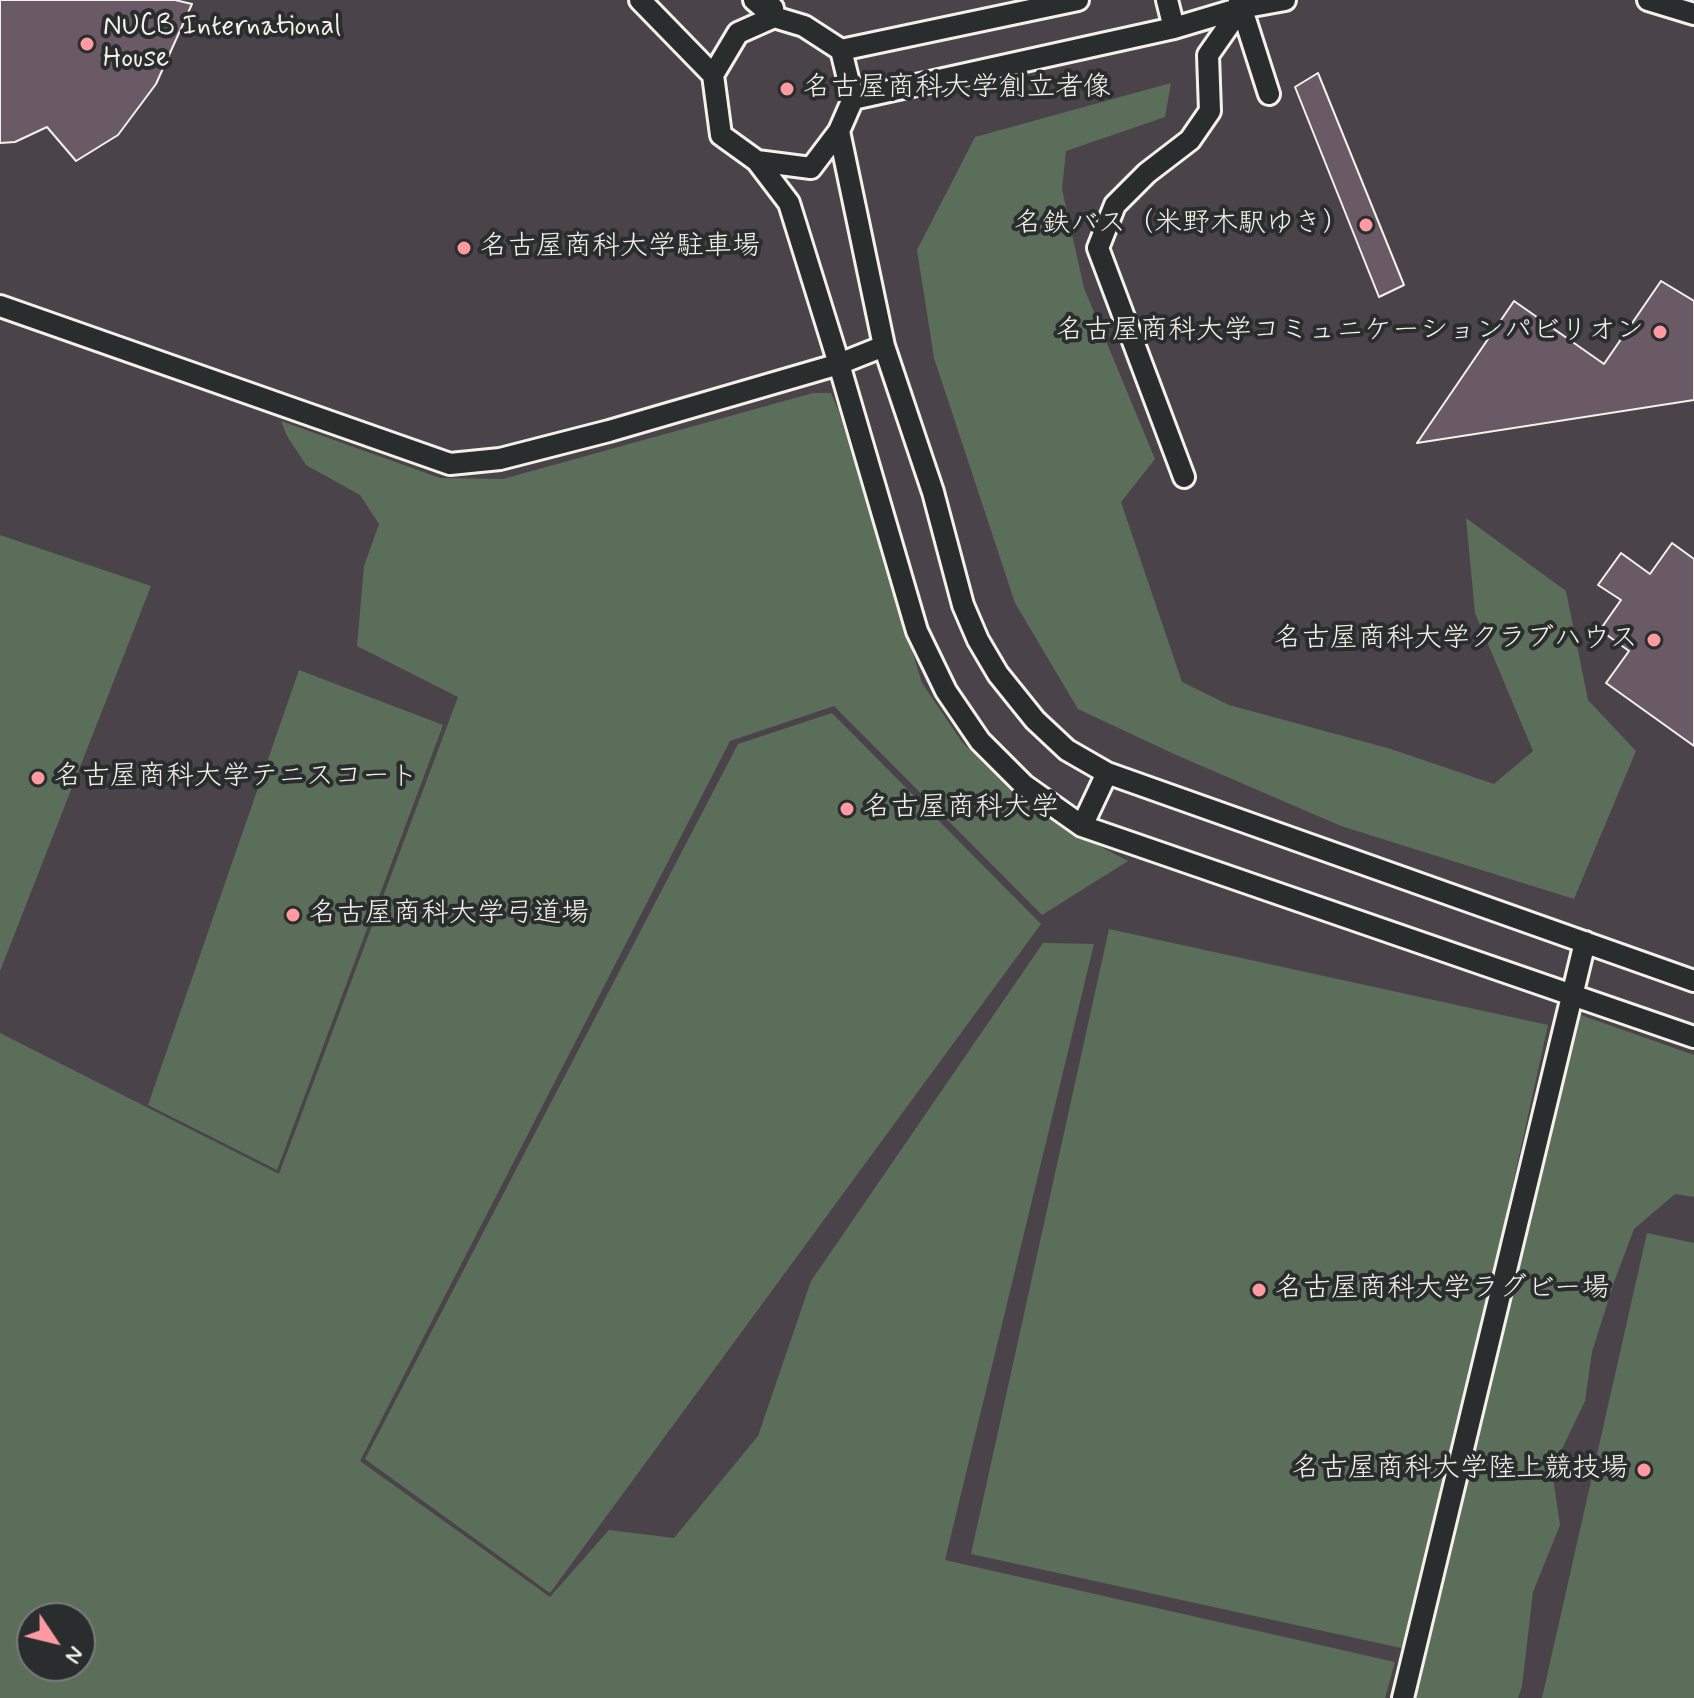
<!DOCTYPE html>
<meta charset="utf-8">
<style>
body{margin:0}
#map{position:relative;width:1694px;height:1698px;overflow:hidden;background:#3d3a3e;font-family:Mynerve,sans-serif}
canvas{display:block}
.north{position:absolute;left:16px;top:1602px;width:80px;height:80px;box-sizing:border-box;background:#2a2d2e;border:2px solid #7b7b78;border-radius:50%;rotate:125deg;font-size:22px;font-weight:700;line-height:32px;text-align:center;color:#f4f1e8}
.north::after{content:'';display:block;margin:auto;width:28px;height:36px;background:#ff9aa2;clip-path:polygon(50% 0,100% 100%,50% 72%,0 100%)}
</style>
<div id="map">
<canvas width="1694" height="1698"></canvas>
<div class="north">N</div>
</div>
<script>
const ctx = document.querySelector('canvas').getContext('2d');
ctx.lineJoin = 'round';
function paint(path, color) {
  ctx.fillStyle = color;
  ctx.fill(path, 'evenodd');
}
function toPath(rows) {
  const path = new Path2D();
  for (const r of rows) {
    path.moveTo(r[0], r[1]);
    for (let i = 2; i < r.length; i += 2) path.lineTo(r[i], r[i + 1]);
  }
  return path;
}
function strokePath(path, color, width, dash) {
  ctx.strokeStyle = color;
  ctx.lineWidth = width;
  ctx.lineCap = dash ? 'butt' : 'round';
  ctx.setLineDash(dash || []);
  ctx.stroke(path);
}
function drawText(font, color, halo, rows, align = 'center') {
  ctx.font = font + ' Mynerve,"Klee One",sans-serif';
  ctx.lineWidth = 8;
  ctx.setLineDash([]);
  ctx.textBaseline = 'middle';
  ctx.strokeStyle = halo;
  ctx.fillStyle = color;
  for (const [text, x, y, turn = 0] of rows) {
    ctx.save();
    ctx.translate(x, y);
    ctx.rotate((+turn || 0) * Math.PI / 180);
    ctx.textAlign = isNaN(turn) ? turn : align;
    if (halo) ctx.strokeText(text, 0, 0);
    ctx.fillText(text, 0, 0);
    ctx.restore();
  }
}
paint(toPath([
 [0,0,1694,0,1694,1698,0,1698],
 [32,1618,80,1618,80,1666,32,1666]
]), '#4a444a');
paint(toPath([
 [1171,83,1165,117,1066,151,1062,189,1084,288,1155,459,1121,502,1182,682,1229,705,1391,749,1494,784,1533,751,1475,613,1466,518,1566,591,1588,700,1636,751,1574,899,1341,826,1174,754,1078,709,1015,603,934,358,917,250,975,137],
 [813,393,831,393,839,412,922,683,962,742,1013,793,1069,830,1128,861,1042,915,834,706,730,741,360,1461,550,1597,609,1530,674,1538,758,1436,811,1281,1043,943,1094,944,945,1560,1395,1662,1385,1698,0,1698,0,1033,279,1174,458,697,357,646,364,566,379,524,360,495,306,465,287,436,281,421,440,478,503,479],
 [32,1618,80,1618,80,1666,32,1666],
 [0,535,151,586,0,971],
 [299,670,443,725,277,1170,148,1105],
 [832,713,1041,924,550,1593,365,1459,738,744],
 [1109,929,1548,1025,1410,1650,971,1554],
 [1578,1014,1694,1055,1694,1197,1675,1194,1634,1229,1614,1282,1592,1352,1585,1401,1552,1470,1560,1525,1533,1592,1522,1686,1518,1698,1416,1698],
 [1647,1233,1694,1243,1694,1698,1542,1698]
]), '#5b6e59');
const building = toPath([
 [0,0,175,0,192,4,156,84,118,135,76,161,47,127,15,142,0,143,0,0],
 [1318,73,1404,285,1379,297,1295,87,1318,73],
 [1661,281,1694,301,1694,400,1417,443,1514,301,1604,364,1661,281],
 [1672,543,1694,559,1694,746,1606,683,1629,651,1600,630,1621,600,1598,585,1621,553,1650,574,1672,543]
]);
paint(building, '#6a5a65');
strokePath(building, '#f4f1e8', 2);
const service = toPath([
 [640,0,713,75,721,135,757,161,789,203,839,364,917,631,946,691,980,741,1024,785,1082,826,1694,1037],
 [754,0,774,17,804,26,841,50,853,99,839,131,884,346,933,492,963,605,978,640,998,674,1035,720,1067,750,1107,773,1694,981],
 [1167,0,1174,28],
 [1239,0,1269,94],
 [1648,0,1694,14],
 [841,50,1078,0],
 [713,75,738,33,774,17,773,8],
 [853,99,1174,28,1241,8,1285,0],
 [757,161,811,168,839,131],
 [0,306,450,464,500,459,609,431,839,364,884,346],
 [1184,477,1098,248,1115,205,1147,173,1190,140,1210,111,1208,55,1241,8],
 [1082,826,1107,773],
 [1403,1698,1585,942]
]);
strokePath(service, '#f4f1e8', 26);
strokePath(service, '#2a2d2e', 20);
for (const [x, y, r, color] of [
 [87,44,8,"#ff9aa2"],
 [787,89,8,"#ff9aa2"],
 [1366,225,8,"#ff9aa2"],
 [464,248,8,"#ff9aa2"],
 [1660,332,8,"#ff9aa2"],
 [1654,640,8,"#ff9aa2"],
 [38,778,8,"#ff9aa2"],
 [847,809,8,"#ff9aa2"],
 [293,915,8,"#ff9aa2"],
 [1259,1290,8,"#ff9aa2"],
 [1644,1470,8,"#ff9aa2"]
]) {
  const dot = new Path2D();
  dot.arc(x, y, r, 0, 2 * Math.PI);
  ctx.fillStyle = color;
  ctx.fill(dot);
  strokePath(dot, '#2a2d2e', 3);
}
drawText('28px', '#f4f1e8', '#2a2d2e', [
 ["NUCB International",103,28],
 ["House",103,60],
 ["名古屋商科大学創立者像",803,89],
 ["名鉄バス（米野木駅ゆき）",1350,225,"right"],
 ["名古屋商科大学駐車場",480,248],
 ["名古屋商科大学コミュニケーションパビリオン",1644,332,"right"],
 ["名古屋商科大学クラブハウス",1638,640,"right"],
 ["名古屋商科大学テニスコート",54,778],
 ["名古屋商科大学",863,809],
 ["名古屋商科大学弓道場",309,915],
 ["名古屋商科大学ラグビー場",1275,1290],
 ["名古屋商科大学陸上競技場",1628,1470,"right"]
], 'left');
</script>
